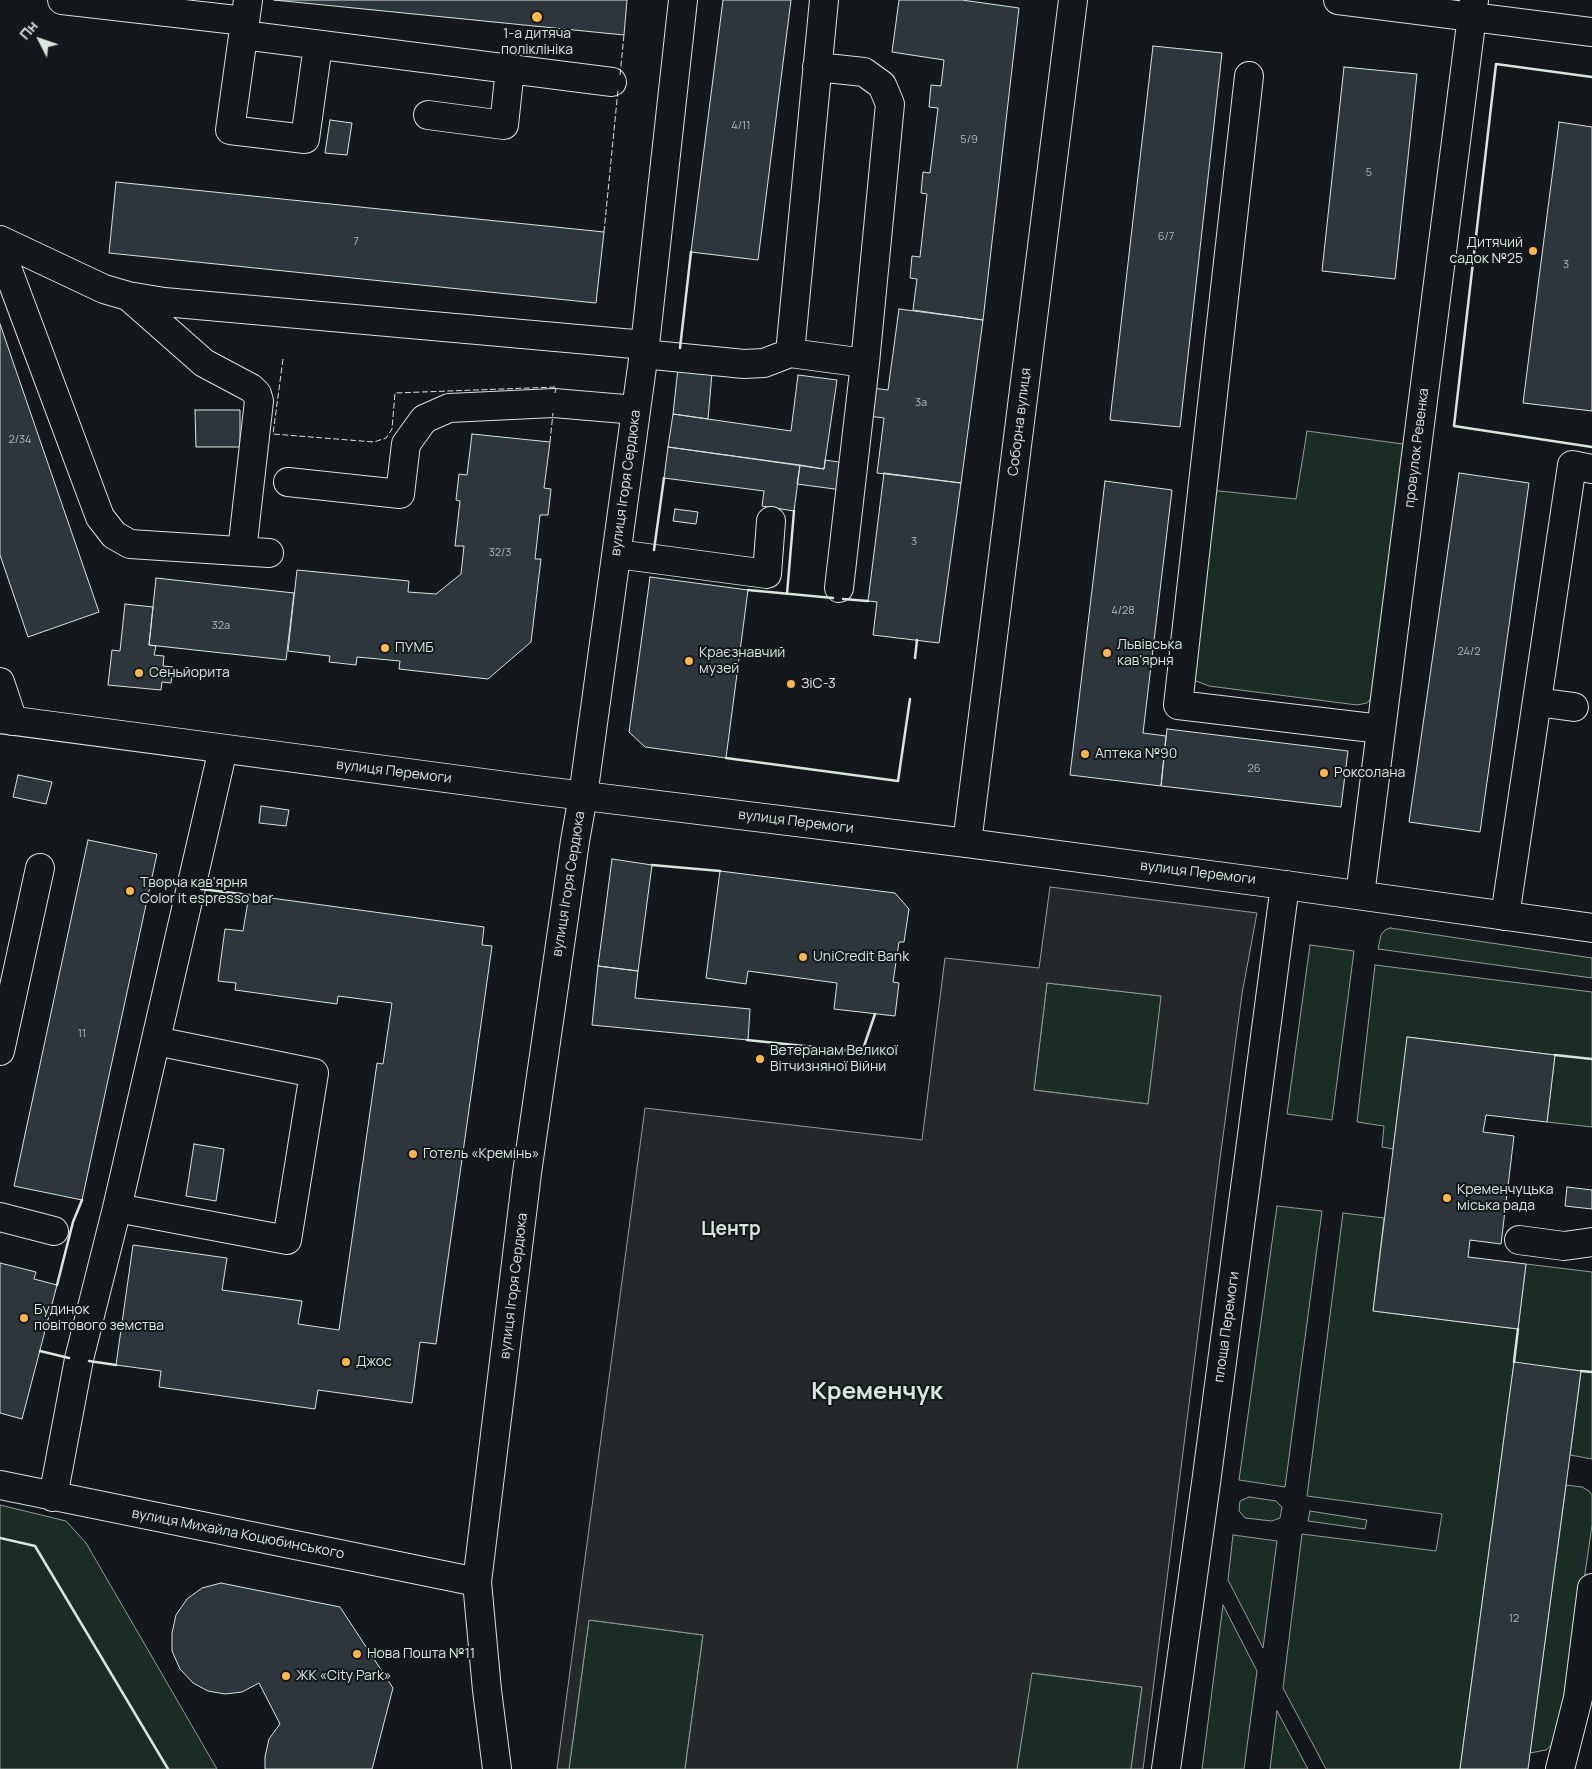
<!DOCTYPE html>
<meta charset="utf-8">
<style>
body{margin:0}
#map{position:relative;width:1592px;height:1769px;overflow:hidden;background:#14181c;font-family:Manrope,sans-serif}
canvas{display:block}
.north{position:absolute;left:15px;top:15px;width:50px;height:50px;-webkit-text-stroke:4px #14181c;paint-order:stroke;rotate:311deg;font-size:14px;font-weight:700;line-height:20px;text-align:center;color:#d8e6dc}
.north::after{content:'';display:block;margin:auto;width:18px;height:22px;background:#d8e6dc;clip-path:polygon(50% 0,100% 100%,50% 72%,0 100%)}
</style>
<div id="map">
<canvas width="1592" height="1769"></canvas>
<div class="north">Пн</div>
</div>
<script>
const ctx = document.querySelector('canvas').getContext('2d');
ctx.lineJoin = 'round';
function paint(path, color) {
  ctx.fillStyle = color;
  ctx.fill(path, 'evenodd');
}
function toPath(rows) {
  const path = new Path2D();
  for (const r of rows) {
    path.moveTo(r[0], r[1]);
    for (let i = 2; i < r.length; i += 2) path.lineTo(r[i], r[i + 1]);
  }
  return path;
}
function strokePath(path, color, width, dash) {
  ctx.strokeStyle = color;
  ctx.lineWidth = width;
  ctx.lineCap = dash ? 'butt' : 'round';
  ctx.setLineDash(dash || []);
  ctx.stroke(path);
}
function drawText(font, color, halo, rows, align = 'center') {
  ctx.font = font + ' Manrope,sans-serif';
  ctx.lineWidth = 4;
  ctx.setLineDash([]);
  ctx.textBaseline = 'middle';
  ctx.strokeStyle = halo;
  ctx.fillStyle = color;
  for (const [text, x, y, turn = 0] of rows) {
    ctx.save();
    ctx.translate(x, y);
    ctx.rotate((+turn || 0) * Math.PI / 180);
    ctx.textAlign = isNaN(turn) ? turn : align;
    if (halo) ctx.strokeText(text, 0, 0);
    ctx.fillText(text, 0, 0);
    ctx.restore();
  }
}
const green = toPath([
 [1307,431,1410,445,1375,694,1367,703,1357,705,1209,686,1196,681,1187,670,1210,490,1296,499,1307,431],
 [1390,928,1592,958,1592,978,1378,949,1381,935,1385,930,1390,928],
 [1310,945,1354,951,1332,1120,1287,1114,1310,945],
 [1375,965,1592,992,1592,1127,1547,1122,1555,1055,1408,1037,1393,1149,1382,1147,1384,1126,1357,1122,1375,965],
 [1047,983,1162,996,1148,1104,1034,1090,1047,983],
 [1277,1206,1322,1211,1285,1487,1239,1480,1277,1206],
 [1343,1213,1384,1218,1373,1311,1518,1329,1526,1264,1592,1272,1592,1459,1570,1455,1581,1371,1514,1363,1460,1769,1326,1769,1283,1688,1302,1534,1436,1551,1442,1514,1307,1496,1343,1213],
 [1566,1485,1582,1487,1589,1491,1592,1495,1592,1525,1562,1733,1554,1743,1546,1750,1530,1753,1566,1485],
 [1249,1497,1276,1501,1282,1507,1280,1518,1272,1521,1245,1518,1239,1511,1240,1501,1249,1497],
 [0,1505,66,1521,86,1543,217,1769,0,1769,0,1505],
 [1310,1511,1367,1520,1365,1529,1308,1521,1310,1511],
 [1233,1535,1277,1541,1263,1648,1228,1580,1233,1535],
 [1223,1605,1257,1671,1244,1769,1202,1769,1223,1605],
 [589,1620,703,1635,685,1769,569,1769,589,1620],
 [1031,1673,1142,1687,1131,1769,1017,1769,1031,1673],
 [1277,1711,1308,1769,1270,1769,1277,1711]
]);
paint(green, '#1a2d24');
strokePath(green, '#939e99', 1);
const parking = toPath([
 [1050,887,1257,913,1242,994,1220,1159,1143,1769,1131,1769,1142,1687,1032,1673,1017,1769,685,1769,703,1635,589,1620,569,1769,557,1769,645,1108,922,1140,945,958,1039,968,1050,887],
 [1047,983,1161,996,1148,1104,1034,1090,1047,983]
]);
paint(parking, '#24282b');
strokePath(parking, '#939e99', 1);
const building = toPath([
 [274,0,627,0,624,35,274,0],
 [723,0,791,0,758,260,691,252,723,0],
 [899,0,962,0,1019,8,983,320,913,310,917,279,910,278,912,256,920,257,927,194,921,193,923,172,930,173,938,108,929,107,931,85,941,86,944,60,892,52,899,0],
 [1153,46,1222,53,1180,427,1110,420,1153,46],
 [1344,67,1417,74,1395,279,1322,271,1344,67],
 [330,120,352,123,347,155,325,153,330,120],
 [1559,122,1592,127,1592,411,1523,403,1559,122],
 [116,182,604,232,596,303,109,253,116,182],
 [899,309,983,320,961,483,877,473,884,418,868,416,872,388,888,390,899,309],
 [0,324,99,612,28,637,0,555,0,324],
 [678,368,712,373,708,419,673,414,678,368],
 [798,375,837,380,824,469,668,447,673,414,791,431,798,375],
 [195,410,240,410,240,447,196,447,195,410],
 [472,434,550,442,544,488,551,489,548,515,540,515,535,559,541,559,531,642,488,679,399,669,400,661,357,657,356,665,329,662,330,656,288,651,297,570,409,581,408,592,436,594,461,574,464,546,455,546,460,501,456,500,459,474,467,475,472,434],
 [668,447,800,465,794,511,762,506,764,491,664,478,668,447],
 [825,460,845,463,842,490,797,484,800,465,824,469,825,460],
 [884,473,961,483,939,643,873,635,877,602,868,601,884,473],
 [1459,473,1529,483,1480,832,1409,822,1459,473],
 [1105,481,1172,490,1143,733,1166,736,1161,786,1070,775,1105,481],
 [675,509,698,512,696,524,673,521,675,509],
 [650,577,748,590,726,758,645,747,629,732,650,577],
 [156,578,294,593,286,660,149,645,156,578],
 [125,604,153,607,149,645,156,646,154,655,164,656,163,666,173,667,171,683,162,682,161,690,108,685,112,650,120,651,125,604],
 [1167,729,1348,751,1341,807,1161,786,1167,729],
 [18,775,52,782,46,804,13,797,18,775],
 [261,806,289,810,286,826,259,823,261,806],
 [88,840,157,854,82,1200,14,1186,88,840],
 [612,859,652,865,638,971,598,966,612,859],
 [720,871,895,893,909,909,904,942,899,942,893,982,899,983,895,1016,834,1009,837,983,748,971,746,984,706,978,720,871],
 [249,895,484,927,482,945,492,946,436,1344,420,1342,412,1403,318,1390,315,1409,159,1387,161,1371,116,1365,133,1245,227,1258,222,1290,302,1301,298,1324,339,1330,377,1063,383,1064,392,1003,338,996,337,1004,235,990,236,983,218,981,225,929,243,931,249,895],
 [598,966,638,971,635,998,750,1009,748,1040,592,1025,598,966],
 [1407,1037,1555,1055,1547,1122,1486,1115,1483,1132,1514,1136,1501,1244,1470,1240,1468,1257,1526,1264,1518,1329,1373,1311,1407,1037],
 [194,1144,224,1149,216,1201,186,1196,194,1144],
 [1567,1187,1592,1190,1592,1209,1565,1206,1567,1187],
 [0,1263,36,1272,34,1279,57,1285,22,1419,0,1413,0,1263],
 [1514,1362,1581,1371,1570,1455,1528,1769,1460,1769,1514,1362],
 [221,1583,340,1607,393,1688,372,1769,265,1769,265,1757,269,1739,280,1724,259,1683,242,1692,225,1694,208,1691,193,1683,180,1669,172,1651,172,1633,176,1615,187,1599,202,1588,221,1583]
]);
paint(building, '#2c363c');
strokePath(building, '#d8e6dc', 1);
const minor = toPath([
 [62,0,245,21],
 [248,0,230,130,305,139,318,45],
 [1338,0,1592,32],
 [243,35,612,82],
 [817,67,864,72,882,85,890,104,865,363,839,588],
 [1249,76,1178,705,1381,729],
 [428,115,504,125,510,69],
 [0,240,104,289,128,296,164,302,645,345],
 [0,249,100,517,114,535,130,544,269,553],
 [128,296,204,363,251,388,257,394,259,401,242,551],
 [790,353,824,0],
 [643,354,744,364,764,363,790,353,865,363],
 [288,482,400,494,406,444,424,419,449,408,554,403,636,410],
 [617,554,767,574,771,521],
 [0,682,13,721],
 [1537,702,1574,707],
 [967,843,1073,0],
 [1360,895,1474,0],
 [1505,916,1572,465,1592,469],
 [0,1051,40,868],
 [117,1208,287,1240,314,1073,156,1041],
 [0,1217,54,1231],
 [1519,1240,1564,1246,1592,1242],
 [0,1485,477,1582],
 [53,1497,79,1359,117,1208,223,749],
 [497,1769,487,1690,477,1582,527,1173,575,841,583,796,645,345,683,0],
 [1166,1769,1206,1483,1285,885],
 [1560,1769,1578,1698,1592,1588]
]);
const major = toPath([
 [0,719,536,790,967,843,1285,885,1592,928]
]);
strokePath(minor, '#d8e6dc', 30);
strokePath(major, '#d8e6dc', 30);
strokePath(minor, '#14181c', 28);
strokePath(major, '#14181c', 28);
strokePath(toPath([
 [620,75,624,35],
 [604,232,618,90],
 [283,359,273,434,374,442,386,438,392,429,395,393,556,387,555,393],
 [550,442,553,413]
]), '#d8e6dc', 1, [6, 2.5]);
strokePath(toPath([
 [1592,77,1496,64,1454,426,1592,447],
 [680,348,691,252],
 [654,550,664,478],
 [748,590,833,598],
 [787,594,794,511],
 [843,599,868,601],
 [915,658,917,640],
 [726,758,898,781,910,699],
 [652,865,720,871],
 [151,882,182,886],
 [201,889,249,895],
 [747,1040,862,1052,875,1014],
 [1555,1055,1592,1059],
 [57,1285,73,1222,82,1200],
 [40,1351,69,1358],
 [89,1361,116,1365],
 [1514,1362,1518,1329],
 [1581,1371,1592,1372],
 [0,1538,35,1546,168,1769]
]), '#d8e6dc', 2.5);
for (const [x, y, r, color] of [
 [537,17,6,"#ffb74d"],
 [1533,251,5,"#ffb74d"],
 [385,648,5,"#ffb74d"],
 [1107,653,5,"#ffb74d"],
 [689,661,5,"#ffb74d"],
 [139,673,5,"#ffb74d"],
 [791,684,5,"#ffb74d"],
 [1085,754,5,"#ffb74d"],
 [1324,773,5,"#ffb74d"],
 [130,891,5,"#ffb74d"],
 [803,957,5,"#ffb74d"],
 [760,1059,5,"#ffb74d"],
 [413,1154,5,"#ffb74d"],
 [1447,1198,5,"#ffb74d"],
 [24,1318,5,"#ffb74d"],
 [346,1362,5,"#ffb74d"],
 [357,1654,5,"#ffb74d"],
 [286,1676,5,"#ffb74d"]
]) {
  const dot = new Path2D();
  dot.arc(x, y, r, 0, 2 * Math.PI);
  ctx.fillStyle = color;
  ctx.fill(dot);
  strokePath(dot, '#14181c', 2);
}
drawText('11px', '#adbab4', null, [
 ["4/11",741,126],
 ["5/9",969,140],
 ["5",1369,173],
 ["6/7",1166,237],
 ["7",356,242],
 ["3",1566,265],
 ["3а",921,403],
 ["2/34",20,440],
 ["3",914,542],
 ["32/3",500,553],
 ["4/28",1123,611],
 ["32а",221,626],
 ["24/2",1469,652],
 ["26",1254,769],
 ["11",82,1034],
 ["12",1514,1619]
]);
drawText('14px', '#d8e6dc', '#14181c', [
 ["1-а дитяча",537,34,"center"],
 ["поліклініка",537,50,"center"],
 ["Дитячий",1523,243,"right"],
 ["садок №25",1523,259,"right"],
 ["Львiвська",1117,645],
 ["кав'ярня",1117,661],
 ["ПУМБ",395,648],
 ["Краєзнавчий",699,653],
 ["музей",699,669],
 ["Сеньйорита",149,673],
 ["ЗіС-3",801,684],
 ["Аптека №90",1095,754],
 ["Роксолана",1334,773],
 ["Творча кав'ярня",140,883],
 ["Color it espresso bar",140,899],
 ["UniCredit Bank",813,957],
 ["Ветеранам Великої",770,1051],
 ["Вітчизняної Війни",770,1067],
 ["Готель «Кремінь»",423,1154],
 ["Кременчуцька",1457,1190],
 ["міська рада",1457,1206],
 ["Будинок",34,1310],
 ["повітового земства",34,1326],
 ["Джос",356,1362],
 ["Нова Пошта №11",367,1654],
 ["ЖК «City Park»",296,1676]
], 'left');
drawText('14px', '#d8e6dc', '#14181c', [
 ["Соборна вулиця",1020,422,-83],
 ["провулок Ревенка",1417,448,-83],
 ["вулиця Ігоря Сердюка",626,483,-82],
 ["вулиця Перемоги",394,772,7],
 ["вулиця Перемоги",796,822,7],
 ["вулиця Перемоги",1198,873,7],
 ["вулиця Ігоря Сердюка",569,884,-81],
 ["вулиця Ігоря Сердюка",514,1286,-83],
 ["площа Перемоги",1227,1327,-82],
 ["вулиця Михайла Коцюбинського",238,1534,11]
]);
drawText('bold 19px', '#d8e6dc', '#14181c', [
 ["Центр",731,1230]
]);
drawText('bold 24px', '#d8e6dc', '#14181c', [
 ["Кременчук",877,1392]
]);
</script>
